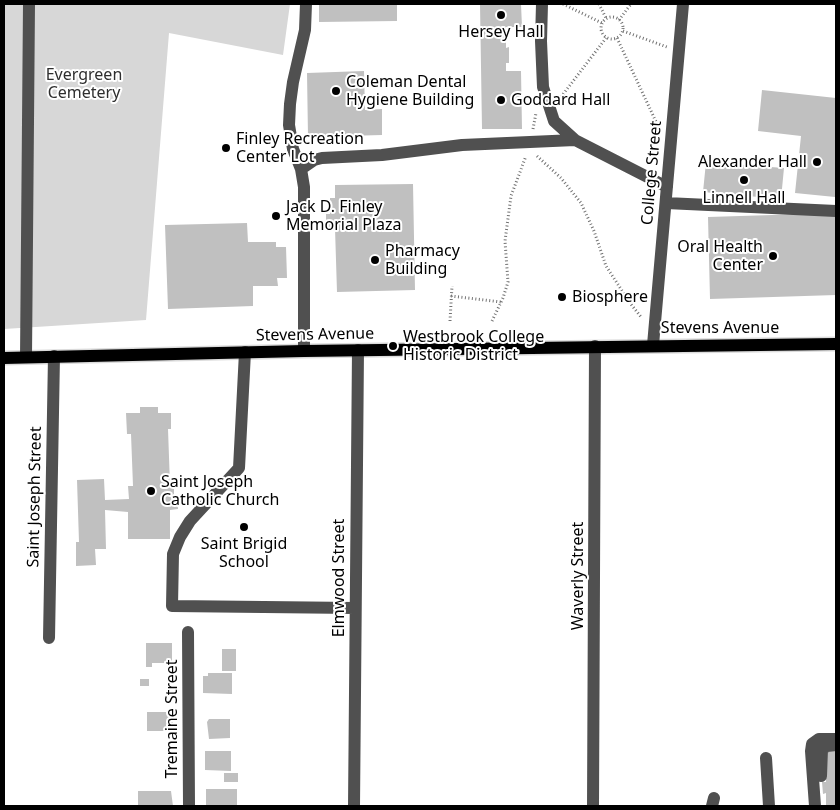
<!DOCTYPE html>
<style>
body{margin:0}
#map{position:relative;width:840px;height:810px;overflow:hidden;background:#fff;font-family:"Noto Sans",sans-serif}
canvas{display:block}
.frame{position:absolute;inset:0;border:5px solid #000;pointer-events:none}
</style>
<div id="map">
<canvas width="840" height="810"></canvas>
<div class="frame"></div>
</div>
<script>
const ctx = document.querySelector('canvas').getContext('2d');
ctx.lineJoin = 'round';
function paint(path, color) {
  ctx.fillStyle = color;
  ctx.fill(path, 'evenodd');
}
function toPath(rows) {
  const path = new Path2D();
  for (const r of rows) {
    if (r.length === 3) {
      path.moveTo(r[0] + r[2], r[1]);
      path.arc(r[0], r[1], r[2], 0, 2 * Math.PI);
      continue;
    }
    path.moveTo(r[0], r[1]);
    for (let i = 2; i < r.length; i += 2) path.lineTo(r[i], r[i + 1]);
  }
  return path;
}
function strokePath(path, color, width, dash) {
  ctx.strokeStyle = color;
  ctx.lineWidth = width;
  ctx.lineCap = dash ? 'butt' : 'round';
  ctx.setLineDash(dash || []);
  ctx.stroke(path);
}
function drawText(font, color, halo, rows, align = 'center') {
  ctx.font = font + ' "Noto Sans",sans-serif';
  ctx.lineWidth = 4;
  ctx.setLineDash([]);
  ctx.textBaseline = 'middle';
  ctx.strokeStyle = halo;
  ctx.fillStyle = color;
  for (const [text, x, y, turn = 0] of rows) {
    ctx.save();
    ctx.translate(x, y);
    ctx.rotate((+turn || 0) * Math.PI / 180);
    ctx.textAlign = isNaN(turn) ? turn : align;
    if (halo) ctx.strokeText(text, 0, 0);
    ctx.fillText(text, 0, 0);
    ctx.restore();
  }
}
paint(toPath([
 [4,4,290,4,283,55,169,33,146,320,4,329]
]), '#d7d7d7');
paint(toPath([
 [319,4,397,4,397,21,319,22],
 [480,4,521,4,522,27,506,27,506,48,509,47,509,63,506,63,506,71,521,71,522,129,482,129],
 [364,71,365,110,382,109,382,135,308,137,307,73],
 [762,90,836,98,835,197,795,193,801,136,758,131],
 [706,162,784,168,781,199,703,192],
 [413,184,415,290,337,292,335,228,326,229,326,214,330,214,330,198,335,198,335,185],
 [836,213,836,295,710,299,708,217],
 [247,223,248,242,276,242,276,247,286,247,287,278,277,278,278,286,253,286,253,306,168,309,165,225],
 [140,407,158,407,158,413,171,413,171,429,168,429,170,485,174,485,174,496,177,496,178,509,170,510,170,539,128,539,128,512,105,510,106,549,95,549,96,565,76,566,76,542,79,542,77,480,104,479,105,500,129,499,128,486,133,486,131,434,127,434,126,413,140,413],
 [146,643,172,643,172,663,152,663,152,667,146,667],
 [222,649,236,649,236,671,222,671],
 [208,673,232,673,232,694,203,693,203,676,208,676],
 [140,679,149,679,149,686,140,686],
 [147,712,173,712,173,731,147,731],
 [209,719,230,719,230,738,209,739,207,722],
 [205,751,231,751,231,771,205,770],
 [825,751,836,751,836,806,826,806,826,793,823,794,822,782,826,782],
 [224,773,238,773,238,782,224,782],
 [206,789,237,789,237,806,206,806],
 [138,791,171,791,173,806,138,806]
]), '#c0c0c0');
const major = toPath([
 [4,358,304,351,836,344]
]);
strokePath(major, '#dbdbdb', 15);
strokePath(toPath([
 [563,4,602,23],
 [599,4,606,18],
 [612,28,11],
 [619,20,631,4],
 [623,31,667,47],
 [617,38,658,126],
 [561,97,606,38],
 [533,129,536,113],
 [537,156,561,178,581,203,594,231,606,266,630,303,641,317],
 [451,296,501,302],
 [450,321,452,286],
 [492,321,503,298,508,282,505,241,511,196,526,156]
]), '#727272', 3, [1, 2.5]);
strokePath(toPath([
 [542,4,541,41,543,87,554,121,575,140,667,187],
 [301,169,314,160,322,158,382,155,462,145,575,140],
 [666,203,836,211],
 [653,345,683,4],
 [304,351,304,187,301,169,293,149,289,125,290,104,293,82,305,30,306,4],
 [245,352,239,468,190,521,180,537,173,554,172,606,355,608],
 [26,357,29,4],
 [188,632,189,806],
 [49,638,54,356],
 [766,758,769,806],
 [821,776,822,749,827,746,836,745],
 [354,806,358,350],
 [593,806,595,346],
 [712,806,714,798],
 [815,806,811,751,812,744,819,739,836,739]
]), '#505050', 12);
strokePath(major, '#000', 12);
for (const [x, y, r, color] of [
 [501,15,5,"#000"],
 [336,91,5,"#000"],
 [501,100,5,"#000"],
 [226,148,5,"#000"],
 [817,162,5,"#000"],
 [744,180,5,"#000"],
 [276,216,5,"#000"],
 [773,256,5,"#000"],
 [375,260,5,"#000"],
 [562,297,5,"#000"],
 [393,346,5,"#000"],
 [151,491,5,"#000"],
 [244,527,5,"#000"]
]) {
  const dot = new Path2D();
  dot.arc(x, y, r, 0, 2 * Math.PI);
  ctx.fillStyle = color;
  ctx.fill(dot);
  strokePath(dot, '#fff', 2);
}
drawText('16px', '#000', '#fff', [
 ["Hersey Hall",501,32,"center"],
 ["Coleman Dental",346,82],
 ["Hygiene Building",346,100],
 ["Goddard Hall",511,100],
 ["Finley Recreation",236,139],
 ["Center Lot",236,157],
 ["Alexander Hall",807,162,"right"],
 ["Linnell Hall",744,198,"center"],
 ["Jack D. Finley",286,207],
 ["Memorial Plaza",286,225],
 ["Oral Health",763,247,"right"],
 ["Center",763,265,"right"],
 ["Pharmacy",385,251],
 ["Building",385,269],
 ["Biosphere",572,297],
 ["Westbrook College",403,337],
 ["Historic District",403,355],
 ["Saint Joseph",161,482],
 ["Catholic Church",161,500],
 ["Saint Brigid",244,544,"center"],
 ["School",244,562,"center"]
], 'left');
drawText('16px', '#2e2e2e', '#fff', [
 ["Evergreen",84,75],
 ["Cemetery",84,93]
]);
drawText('16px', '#000', '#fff', [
 ["College Street",652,173,-85],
 ["Stevens Avenue",720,328],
 ["Stevens Avenue",315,335,-1],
 ["Saint Joseph Street",35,497,-89],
 ["Waverly Street",578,576,-90],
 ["Elmwood Street",339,578,-90],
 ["Tremaine Street",172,719,-90]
]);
</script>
